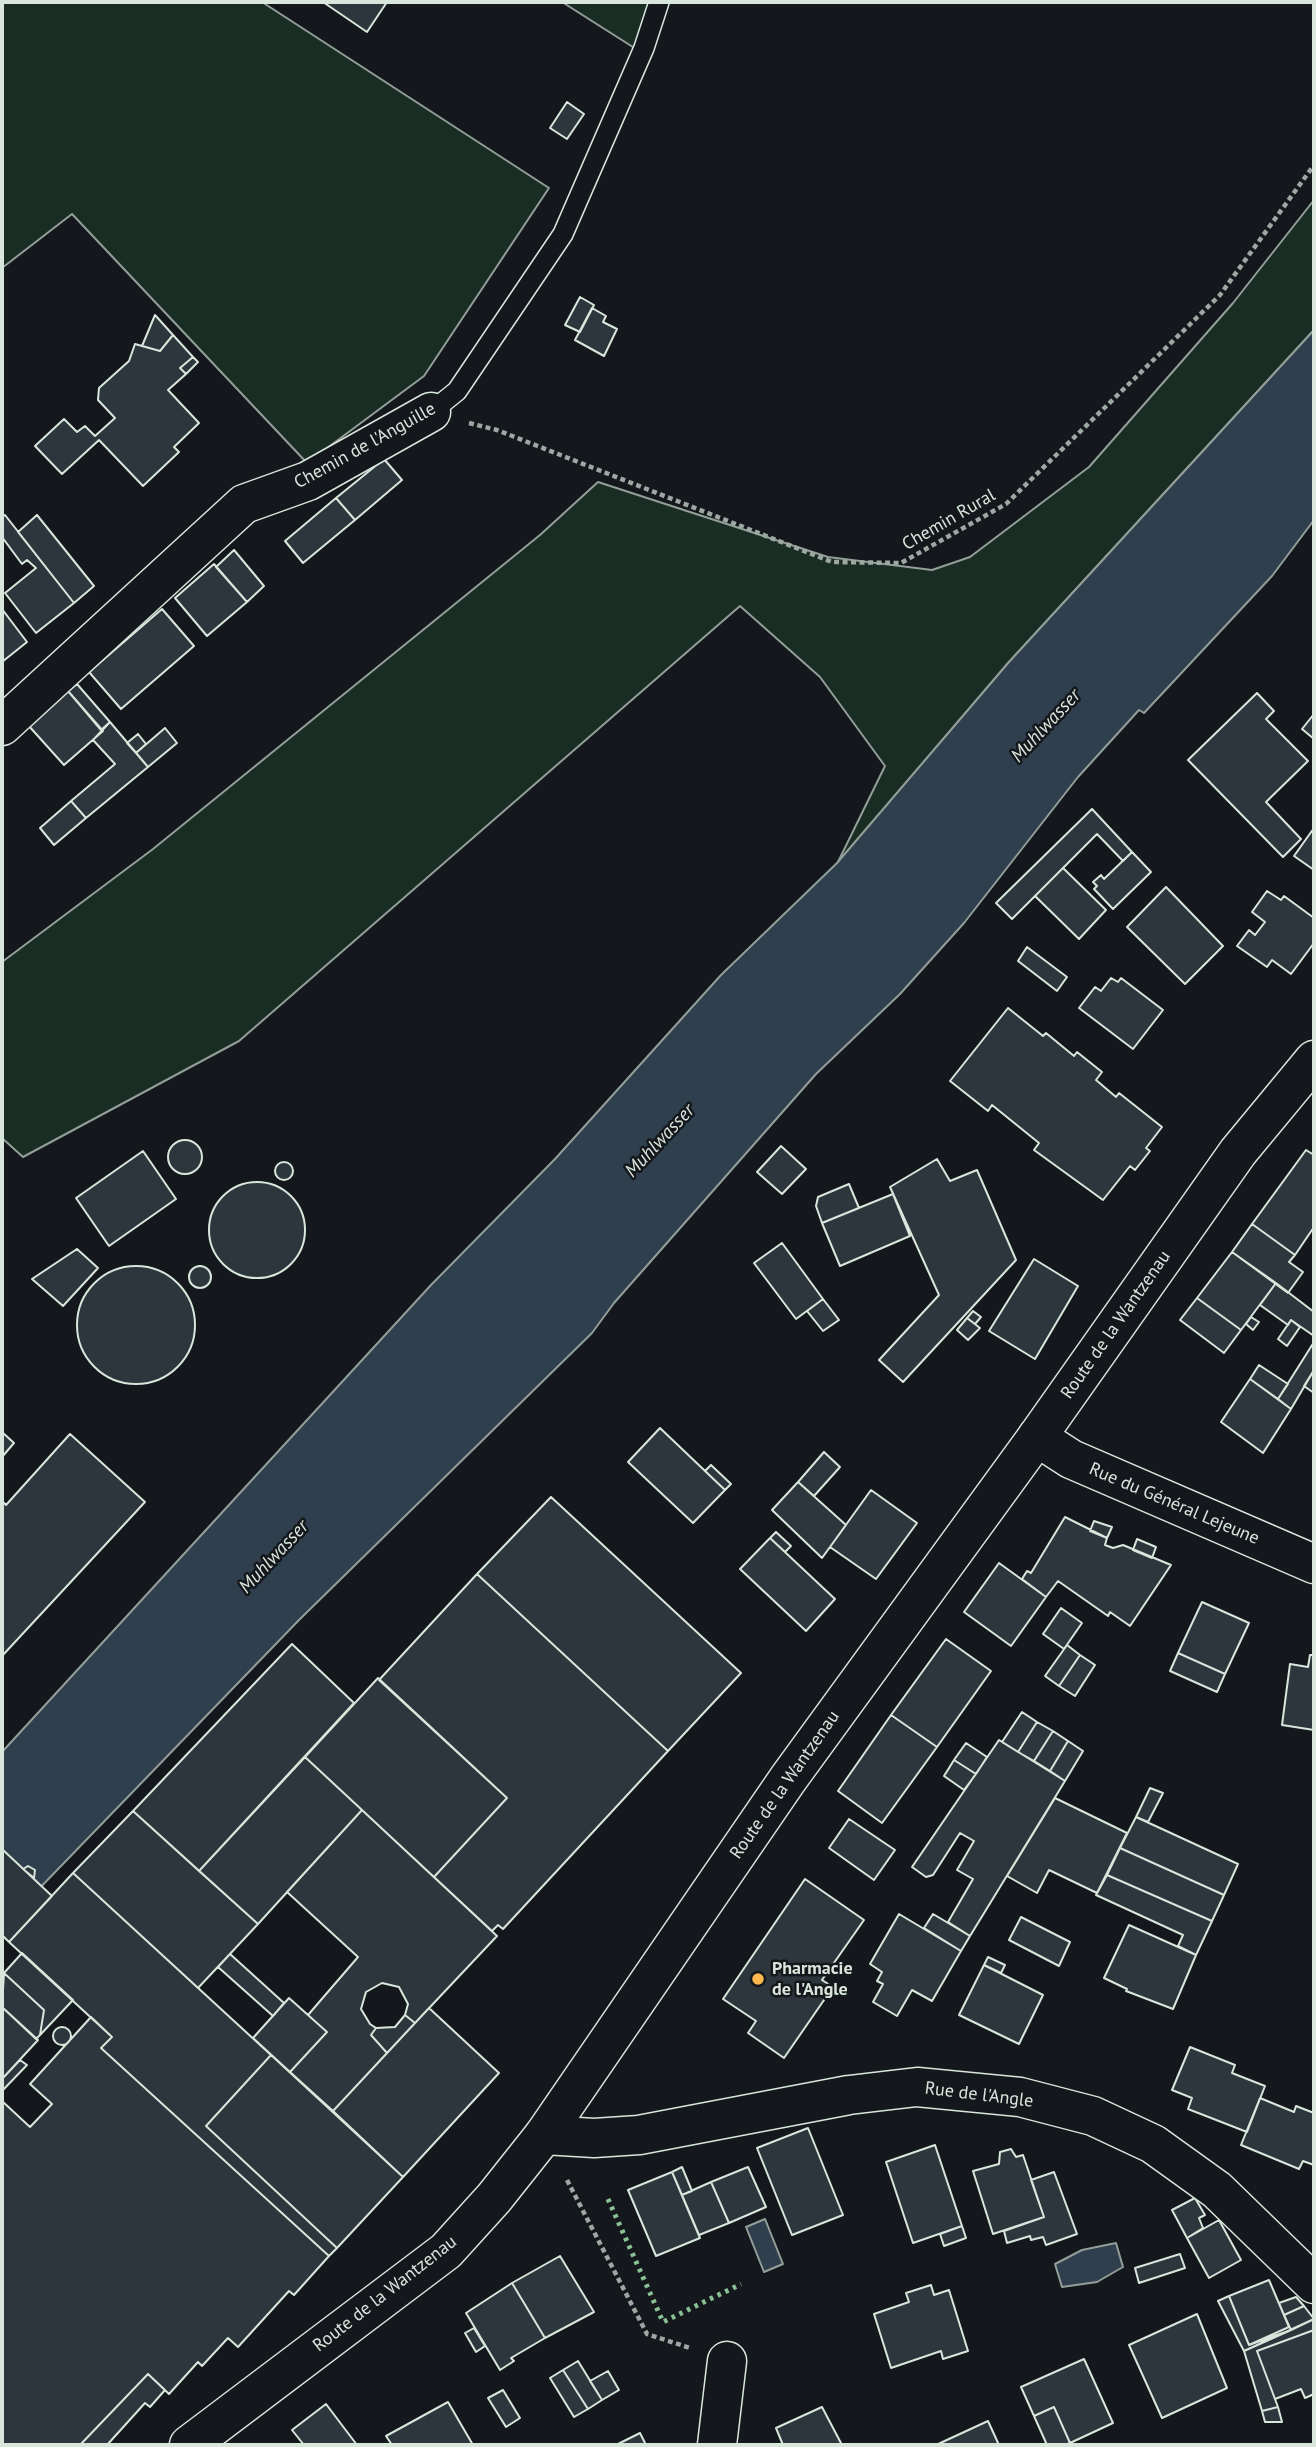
<!DOCTYPE html>
<meta charset="utf-8">
<style>
body{margin:0}
#map{position:relative;width:1316px;height:2447px;overflow:hidden;background:#14181c;font-family:"PT Sans",sans-serif}
canvas{display:block}
.frame{position:absolute;inset:0;border:4px solid #d8e6dc;pointer-events:none}
</style>
<div id="map">
<canvas width="1316" height="2447"></canvas>
<div class="frame"></div>
</div>
<script>
const ctx = document.querySelector('canvas').getContext('2d');
ctx.lineJoin = 'round';
function paint(path, color) {
  ctx.fillStyle = color;
  ctx.fill(path, 'evenodd');
}
function toPath(rows) {
  const path = new Path2D();
  for (const r of rows) {
    if (r.length === 3) {
      path.moveTo(r[0] + r[2], r[1]);
      path.arc(r[0], r[1], r[2], 0, 2 * Math.PI);
      continue;
    }
    path.moveTo(r[0], r[1]);
    for (let i = 2; i < r.length; i += 2) path.lineTo(r[i], r[i + 1]);
  }
  return path;
}
function strokePath(path, color, width, dash) {
  ctx.strokeStyle = color;
  ctx.lineWidth = width;
  ctx.lineCap = dash ? 'butt' : 'round';
  ctx.setLineDash(dash || []);
  ctx.stroke(path);
}
function drawText(font, color, halo, rows, align = 'center') {
  ctx.font = font + ' "PT Sans",sans-serif';
  ctx.lineWidth = 5;
  ctx.setLineDash([]);
  ctx.textBaseline = 'middle';
  ctx.strokeStyle = halo;
  ctx.fillStyle = color;
  for (const [text, x, y, turn = 0] of rows) {
    ctx.save();
    ctx.translate(x, y);
    ctx.rotate((+turn || 0) * Math.PI / 180);
    ctx.textAlign = isNaN(turn) ? turn : align;
    if (halo) ctx.strokeText(text, 0, 0);
    ctx.fillText(text, 0, 0);
    ctx.restore();
  }
}
const green = toPath([
 [2,2,262,2,549,188,424,376,307,463,72,214,2,268,2,2],
 [562,2,656,2,636,49,562,2],
 [1314,200,1314,330,1009,662,837,864,885,766,820,677,740,606,239,1041,23,1157,2,1138,2,962,153,849,540,535,598,482,828,557,932,570,970,557,1089,467,1233,303,1314,200]
]);
paint(green, '#1a2d24');
strokePath(green, '#939e99', 2);
const water = toPath([
 [1314,330,1314,520,1272,576,1144,713,1139,710,1078,777,964,923,900,994,816,1074,614,1303,592,1333,300,1619,2,1927,2,1752,431,1285,555,1159,721,975,837,863,1009,662,1314,330],
 [765,2219,783,2264,764,2272,746,2227,765,2219],
 [1116,2243,1123,2267,1097,2282,1062,2287,1055,2264,1082,2250,1116,2243]
]);
paint(water, '#2f3f4d');
strokePath(water, '#939e99', 2);
const building = toPath([
 [323,2,387,2,367,32,323,2],
 [567,102,584,114,567,139,550,128,567,102],
 [580,297,594,305,580,332,565,325,580,297],
 [592,308,606,316,603,322,617,329,604,356,575,340,592,308],
 [155,315,173,335,160,351,142,346,155,315],
 [173,335,193,357,180,368,186,374,168,390,199,423,174,447,179,452,143,486,99,440,62,474,35,446,64,419,77,432,85,426,95,436,115,418,98,400,99,388,129,361,135,344,160,351,173,335],
 [193,357,198,362,186,374,180,368,193,357],
 [384,459,402,480,355,520,336,498,384,459],
 [336,498,355,520,303,563,285,541,336,498],
 [5,515,74,603,36,633,5,593,36,568,27,560,22,564,2,537,2,517,5,515],
 [37,515,94,586,74,603,18,532,37,515],
 [234,550,264,586,247,602,216,567,234,550],
 [214,564,247,602,207,636,175,598,214,564],
 [2,609,27,642,2,662,2,609],
 [162,609,194,646,121,709,89,672,162,609],
 [77,684,110,722,101,730,68,691,77,684],
 [68,691,103,731,64,765,28,725,68,691],
 [1257,693,1274,711,1266,719,1308,761,1266,802,1301,839,1283,857,1188,760,1257,693],
 [1314,714,1314,739,1302,729,1314,714],
 [110,722,148,767,86,818,71,801,115,764,93,740,110,722],
 [165,728,177,743,148,767,136,753,165,728],
 [138,734,146,744,136,753,127,743,138,734],
 [71,801,86,818,54,845,40,828,71,801],
 [1092,809,1132,852,1123,861,1097,834,1012,919,996,903,1092,809],
 [1314,828,1314,870,1294,856,1314,828],
 [1132,852,1151,872,1113,909,1094,889,1097,886,1093,882,1101,875,1104,879,1132,852],
 [1063,868,1106,910,1079,939,1035,896,1063,868],
 [1166,887,1223,946,1185,984,1127,927,1166,887],
 [1267,891,1281,900,1284,896,1314,918,1314,943,1291,974,1272,960,1267,967,1237,946,1249,930,1255,935,1265,922,1252,912,1267,891],
 [1027,947,1067,977,1057,991,1018,961,1027,947],
 [1111,978,1118,982,1121,978,1163,1010,1133,1049,1079,1008,1095,987,1101,991,1111,978],
 [1008,1008,1043,1036,1046,1033,1074,1056,1077,1052,1102,1072,1096,1080,1116,1097,1119,1093,1162,1127,1146,1148,1150,1151,1135,1170,1130,1166,1103,1200,1034,1150,1039,1143,992,1105,988,1111,950,1081,1008,1008],
 [185,1157,17],
 [781,1146,806,1169,782,1194,757,1172,781,1146],
 [1306,1150,1314,1155,1314,1227,1295,1255,1252,1224,1306,1150],
 [143,1151,176,1199,109,1246,76,1198,143,1151],
 [937,1159,950,1181,977,1170,1016,1260,903,1382,879,1360,939,1295,890,1187,937,1159],
 [284,1171,9],
 [257,1230,48],
 [849,1184,859,1208,822,1223,816,1206,818,1197,849,1184],
 [893,1194,910,1236,840,1266,822,1223,893,1194],
 [1252,1224,1295,1255,1289,1262,1303,1272,1288,1293,1232,1252,1252,1224],
 [782,1243,823,1299,796,1319,754,1263,782,1243],
 [77,1249,98,1268,63,1306,32,1279,77,1249],
 [1232,1252,1276,1283,1241,1330,1197,1298,1232,1252],
 [1034,1259,1078,1286,1035,1359,989,1331,1034,1259],
 [136,1325,59],
 [200,1277,11],
 [1276,1283,1314,1312,1314,1336,1291,1320,1288,1325,1260,1305,1276,1283],
 [1197,1298,1241,1330,1224,1353,1180,1320,1197,1298],
 [823,1299,839,1320,823,1331,807,1311,823,1299],
 [973,1311,981,1317,975,1324,967,1318,973,1311],
 [1251,1317,1259,1322,1253,1330,1246,1324,1251,1317],
 [967,1318,980,1328,968,1340,957,1330,967,1318],
 [1291,1320,1300,1327,1287,1346,1278,1339,1291,1320],
 [1314,1342,1314,1370,1291,1409,1278,1399,1314,1342],
 [1259,1365,1288,1384,1278,1399,1250,1379,1259,1365],
 [1314,1370,1314,1393,1304,1386,1314,1370],
 [1250,1379,1291,1409,1263,1453,1221,1422,1250,1379],
 [660,1428,725,1490,693,1523,628,1462,660,1428],
 [2,1432,14,1443,2,1457,2,1432],
 [70,1434,145,1502,2,1656,2,1501,6,1505,70,1434],
 [824,1452,840,1467,814,1496,798,1482,824,1452],
 [711,1465,731,1484,725,1490,705,1471,711,1465],
 [798,1482,846,1525,822,1558,772,1510,798,1482],
 [871,1490,917,1523,876,1579,830,1547,871,1490],
 [551,1497,741,1673,668,1751,477,1574,551,1497],
 [1065,1517,1107,1538,1105,1545,1113,1548,1123,1545,1171,1565,1130,1626,1110,1612,1108,1616,1058,1581,1046,1597,1022,1579,1027,1571,1031,1573,1065,1517],
 [1094,1521,1112,1527,1107,1538,1090,1531,1094,1521],
 [776,1532,791,1546,785,1552,770,1538,776,1532],
 [770,1538,835,1599,806,1631,740,1569,770,1538],
 [1137,1539,1156,1547,1152,1558,1133,1550,1137,1539],
 [999,1563,1046,1597,1011,1646,964,1612,999,1563],
 [477,1574,668,1751,503,1929,498,1925,492,1931,434,1877,507,1798,379,1680,477,1574],
 [1202,1602,1249,1623,1225,1674,1178,1653,1202,1602],
 [1061,1608,1082,1623,1064,1649,1043,1634,1061,1608],
 [946,1639,991,1671,937,1747,891,1715,946,1639],
 [292,1644,354,1703,199,1871,133,1811,292,1644],
 [1067,1645,1080,1655,1059,1686,1045,1676,1067,1645],
 [1178,1653,1225,1674,1217,1692,1170,1671,1178,1653],
 [1080,1655,1095,1665,1075,1696,1059,1686,1080,1655],
 [1310,1655,1314,1655,1314,1730,1282,1725,1290,1664,1308,1667,1310,1655],
 [378,1678,507,1798,434,1877,305,1757,378,1678],
 [1022,1712,1037,1722,1018,1752,1002,1742,1022,1712],
 [891,1715,937,1747,882,1823,838,1791,891,1715],
 [1037,1722,1053,1731,1034,1761,1018,1752,1037,1722],
 [1053,1731,1068,1741,1050,1771,1034,1761,1053,1731],
 [999,1740,1065,1781,970,1936,948,1922,973,1879,957,1870,974,1841,960,1833,933,1875,926,1877,912,1867,999,1740],
 [1068,1741,1083,1751,1065,1781,1050,1771,1068,1741],
 [966,1743,987,1757,976,1774,954,1760,966,1743],
 [305,1757,362,1810,258,1924,199,1871,305,1757],
 [954,1760,976,1774,964,1790,944,1776,954,1760],
 [1150,1788,1163,1793,1148,1822,1136,1817,1150,1788],
 [1055,1798,1127,1833,1097,1893,1049,1870,1037,1893,1007,1876,1055,1798],
 [362,1810,497,1936,415,2023,405,2015,408,2004,399,1987,382,1983,366,1992,361,2009,370,2024,376,2028,371,2035,387,2053,333,2111,290,2072,327,2032,308,2015,358,1957,287,1892,362,1810],
 [133,1811,258,1924,198,1988,73,1873,133,1811],
 [1136,1817,1238,1864,1224,1895,1120,1848,1136,1817],
 [849,1819,895,1850,874,1880,829,1848,849,1819],
 [1120,1848,1224,1895,1212,1921,1107,1875,1120,1848],
 [2,1849,52,1896,9,1942,2,1935,2,1849],
 [28,1866,35,1870,34,1878,23,1869,28,1866],
 [73,1873,271,2055,206,2126,337,2248,329,2256,101,2048,112,2037,9,1942,73,1873],
 [1107,1875,1212,1921,1196,1955,1178,1946,1183,1935,1096,1895,1107,1875],
 [805,1879,864,1920,822,1980,833,1987,784,2058,748,2033,756,2021,723,1999,805,1879],
 [899,1914,961,1951,932,2001,912,1990,897,2016,873,2002,883,1984,877,1981,882,1972,870,1964,899,1914],
 [933,1914,970,1936,961,1951,924,1928,933,1914],
 [1021,1917,1070,1942,1059,1966,1009,1940,1021,1917],
 [1129,1925,1196,1955,1173,2009,1126,1991,1127,1989,1104,1978,1129,1925],
 [22,1953,73,2000,40,2035,44,2010,4,1973,22,1953],
 [230,1954,284,2003,273,2016,218,1967,230,1954],
 [988,1957,1005,1965,1001,1973,984,1965,988,1957],
 [984,1965,1043,1995,1019,2044,959,2015,984,1965],
 [4,1973,44,2010,40,2035,36,2039,2,2007,4,1973],
 [289,1998,327,2032,290,2072,253,2038,289,1998],
 [2,2007,38,2040,2,2079,2,2007],
 [429,2008,499,2073,403,2177,333,2111,429,2008],
 [405,2015,415,2023,387,2053,371,2035,376,2028,395,2027,405,2015],
 [91,2017,112,2037,101,2048,329,2256,294,2295,289,2291,238,2347,228,2338,202,2366,198,2362,169,2394,148,2374,80,2445,2,2445,2,2101,30,2127,52,2104,30,2084,91,2017],
 [62,2036,9],
 [1190,2047,1235,2065,1232,2073,1265,2086,1247,2132,1188,2109,1192,2098,1172,2090,1190,2047],
 [271,2055,403,2177,337,2248,206,2126,271,2055],
 [20,2060,27,2065,2,2091,2,2079,20,2060],
 [1260,2098,1294,2112,1296,2106,1314,2113,1314,2165,1303,2161,1299,2169,1241,2145,1260,2098],
 [808,2128,843,2215,792,2235,757,2148,808,2128],
 [935,2145,962,2226,913,2243,886,2162,935,2145],
 [1011,2149,1016,2157,1023,2155,1044,2217,993,2234,973,2171,999,2164,1000,2152,1011,2149],
 [682,2167,692,2191,682,2195,672,2172,682,2167],
 [748,2167,766,2207,729,2223,711,2182,748,2167],
 [672,2172,700,2238,656,2256,628,2190,672,2172],
 [1054,2172,1077,2234,1046,2245,1043,2237,1031,2240,1030,2236,1007,2243,1004,2231,1044,2217,1031,2180,1054,2172],
 [711,2182,729,2223,699,2235,682,2195,711,2182],
 [1195,2198,1205,2215,1199,2218,1203,2228,1187,2238,1172,2210,1195,2198],
 [1219,2220,1241,2260,1209,2278,1187,2238,1219,2220],
 [962,2226,966,2238,944,2246,940,2234,962,2226],
 [1180,2254,1185,2268,1139,2283,1135,2268,1180,2254],
 [560,2256,594,2312,545,2338,512,2283,560,2256],
 [1269,2280,1289,2327,1249,2345,1229,2296,1269,2280],
 [512,2283,545,2338,511,2358,514,2361,500,2370,466,2313,512,2283],
 [931,2285,934,2295,949,2290,968,2351,943,2359,941,2351,891,2368,874,2314,909,2302,906,2293,931,2285],
 [1229,2296,1249,2345,1291,2330,1244,2351,1218,2301,1229,2296],
 [1296,2297,1304,2306,1284,2315,1279,2303,1296,2297],
 [1304,2306,1314,2319,1291,2330,1284,2315,1304,2306],
 [1197,2314,1227,2388,1162,2418,1129,2345,1197,2314],
 [1314,2319,1314,2330,1257,2351,1278,2407,1262,2411,1244,2351,1314,2319],
 [474,2328,485,2346,476,2352,465,2333,474,2328],
 [1314,2330,1314,2394,1305,2398,1301,2389,1275,2399,1257,2351,1314,2330],
 [1084,2359,1113,2423,1070,2443,1054,2407,1034,2416,1021,2387,1084,2359],
 [578,2361,602,2400,588,2409,563,2370,578,2361],
 [563,2370,588,2409,574,2417,550,2378,563,2370],
 [608,2371,619,2390,602,2400,590,2381,608,2371],
 [148,2374,165,2390,150,2407,145,2403,107,2445,80,2445,148,2374],
 [503,2390,520,2418,506,2427,488,2398,503,2390],
 [448,2402,473,2445,392,2445,386,2436,448,2402],
 [326,2404,357,2445,304,2445,292,2430,326,2404],
 [822,2407,842,2445,783,2445,776,2428,822,2407],
 [1054,2407,1070,2443,1065,2445,1047,2445,1034,2416,1054,2407],
 [1278,2407,1282,2422,1265,2422,1262,2411,1278,2407],
 [988,2421,999,2445,936,2445,988,2421],
 [640,2433,646,2445,616,2445,640,2433]
]);
paint(building, '#2c363c');
strokePath(building, '#d8e6dc', 2);
const service = toPath([
 [431,412,457,391,563,234,644,48,659,2]
]);
const minor = toPath([
 [2,726,244,504,308,481,431,412],
 [1037,1437,1071,1459,1314,1564],
 [544,2135,594,2138,639,2135,849,2095,917,2087,1020,2097,1093,2116,1153,2144,1217,2190,1314,2284],
 [717,2445,727,2361]
]);
const secondary = toPath([
 [189,2445,446,2251,494,2198,544,2135,788,1779,1037,1437,1238,1152,1314,1060]
]);
strokePath(service, '#d8e6dc', 22);
strokePath(minor, '#d8e6dc', 41);
strokePath(secondary, '#d8e6dc', 41);
strokePath(toPath([
 [469,423,497,430,832,562,901,563,1006,504,1220,295,1314,165],
 [567,2180,647,2334,690,2348]
]), '#9da8a2', 4.5, [5, 3.5]);
strokePath(service, '#14181c', 19);
strokePath(minor, '#14181c', 38);
strokePath(secondary, '#14181c', 38);
strokePath(toPath([
 [608,2199,663,2322,741,2284]
]), '#8ac095', 5, [3.5, 5]);
for (const [x, y, r, color] of [
 [758,1979,7,"#ffb74d"]
]) {
  const dot = new Path2D();
  dot.arc(x, y, r, 0, 2 * Math.PI);
  ctx.fillStyle = color;
  ctx.fill(dot);
  strokePath(dot, '#14181c', 2.5);
}
drawText('18px', '#d8e6dc', '#14181c', [
 ["Chemin de l'Anguille",365,446,-29],
 ["Chemin Rural",949,520,-30],
 ["Route de la Wantzenau",1116,1325,-55],
 ["Rue du Général Lejeune",1174,1504,23],
 ["Route de la Wantzenau",785,1785,-55],
 ["Rue de l'Angle",979,2095,7],
 ["Route de la Wantzenau",385,2294,-38]
]);
drawText('bold 18px', '#d8e6dc', '#14181c', [
 ["Pharmacie",772,1969],
 ["de l'Angle",772,1990]
], 'left');
drawText('italic 19px', '#d8e6dc', '#14181c', [
 ["Muhlwasser",1046,726,-47],
 ["Muhlwasser",660,1141,-47],
 ["Muhlwasser",274,1557,-47]
]);
</script>
